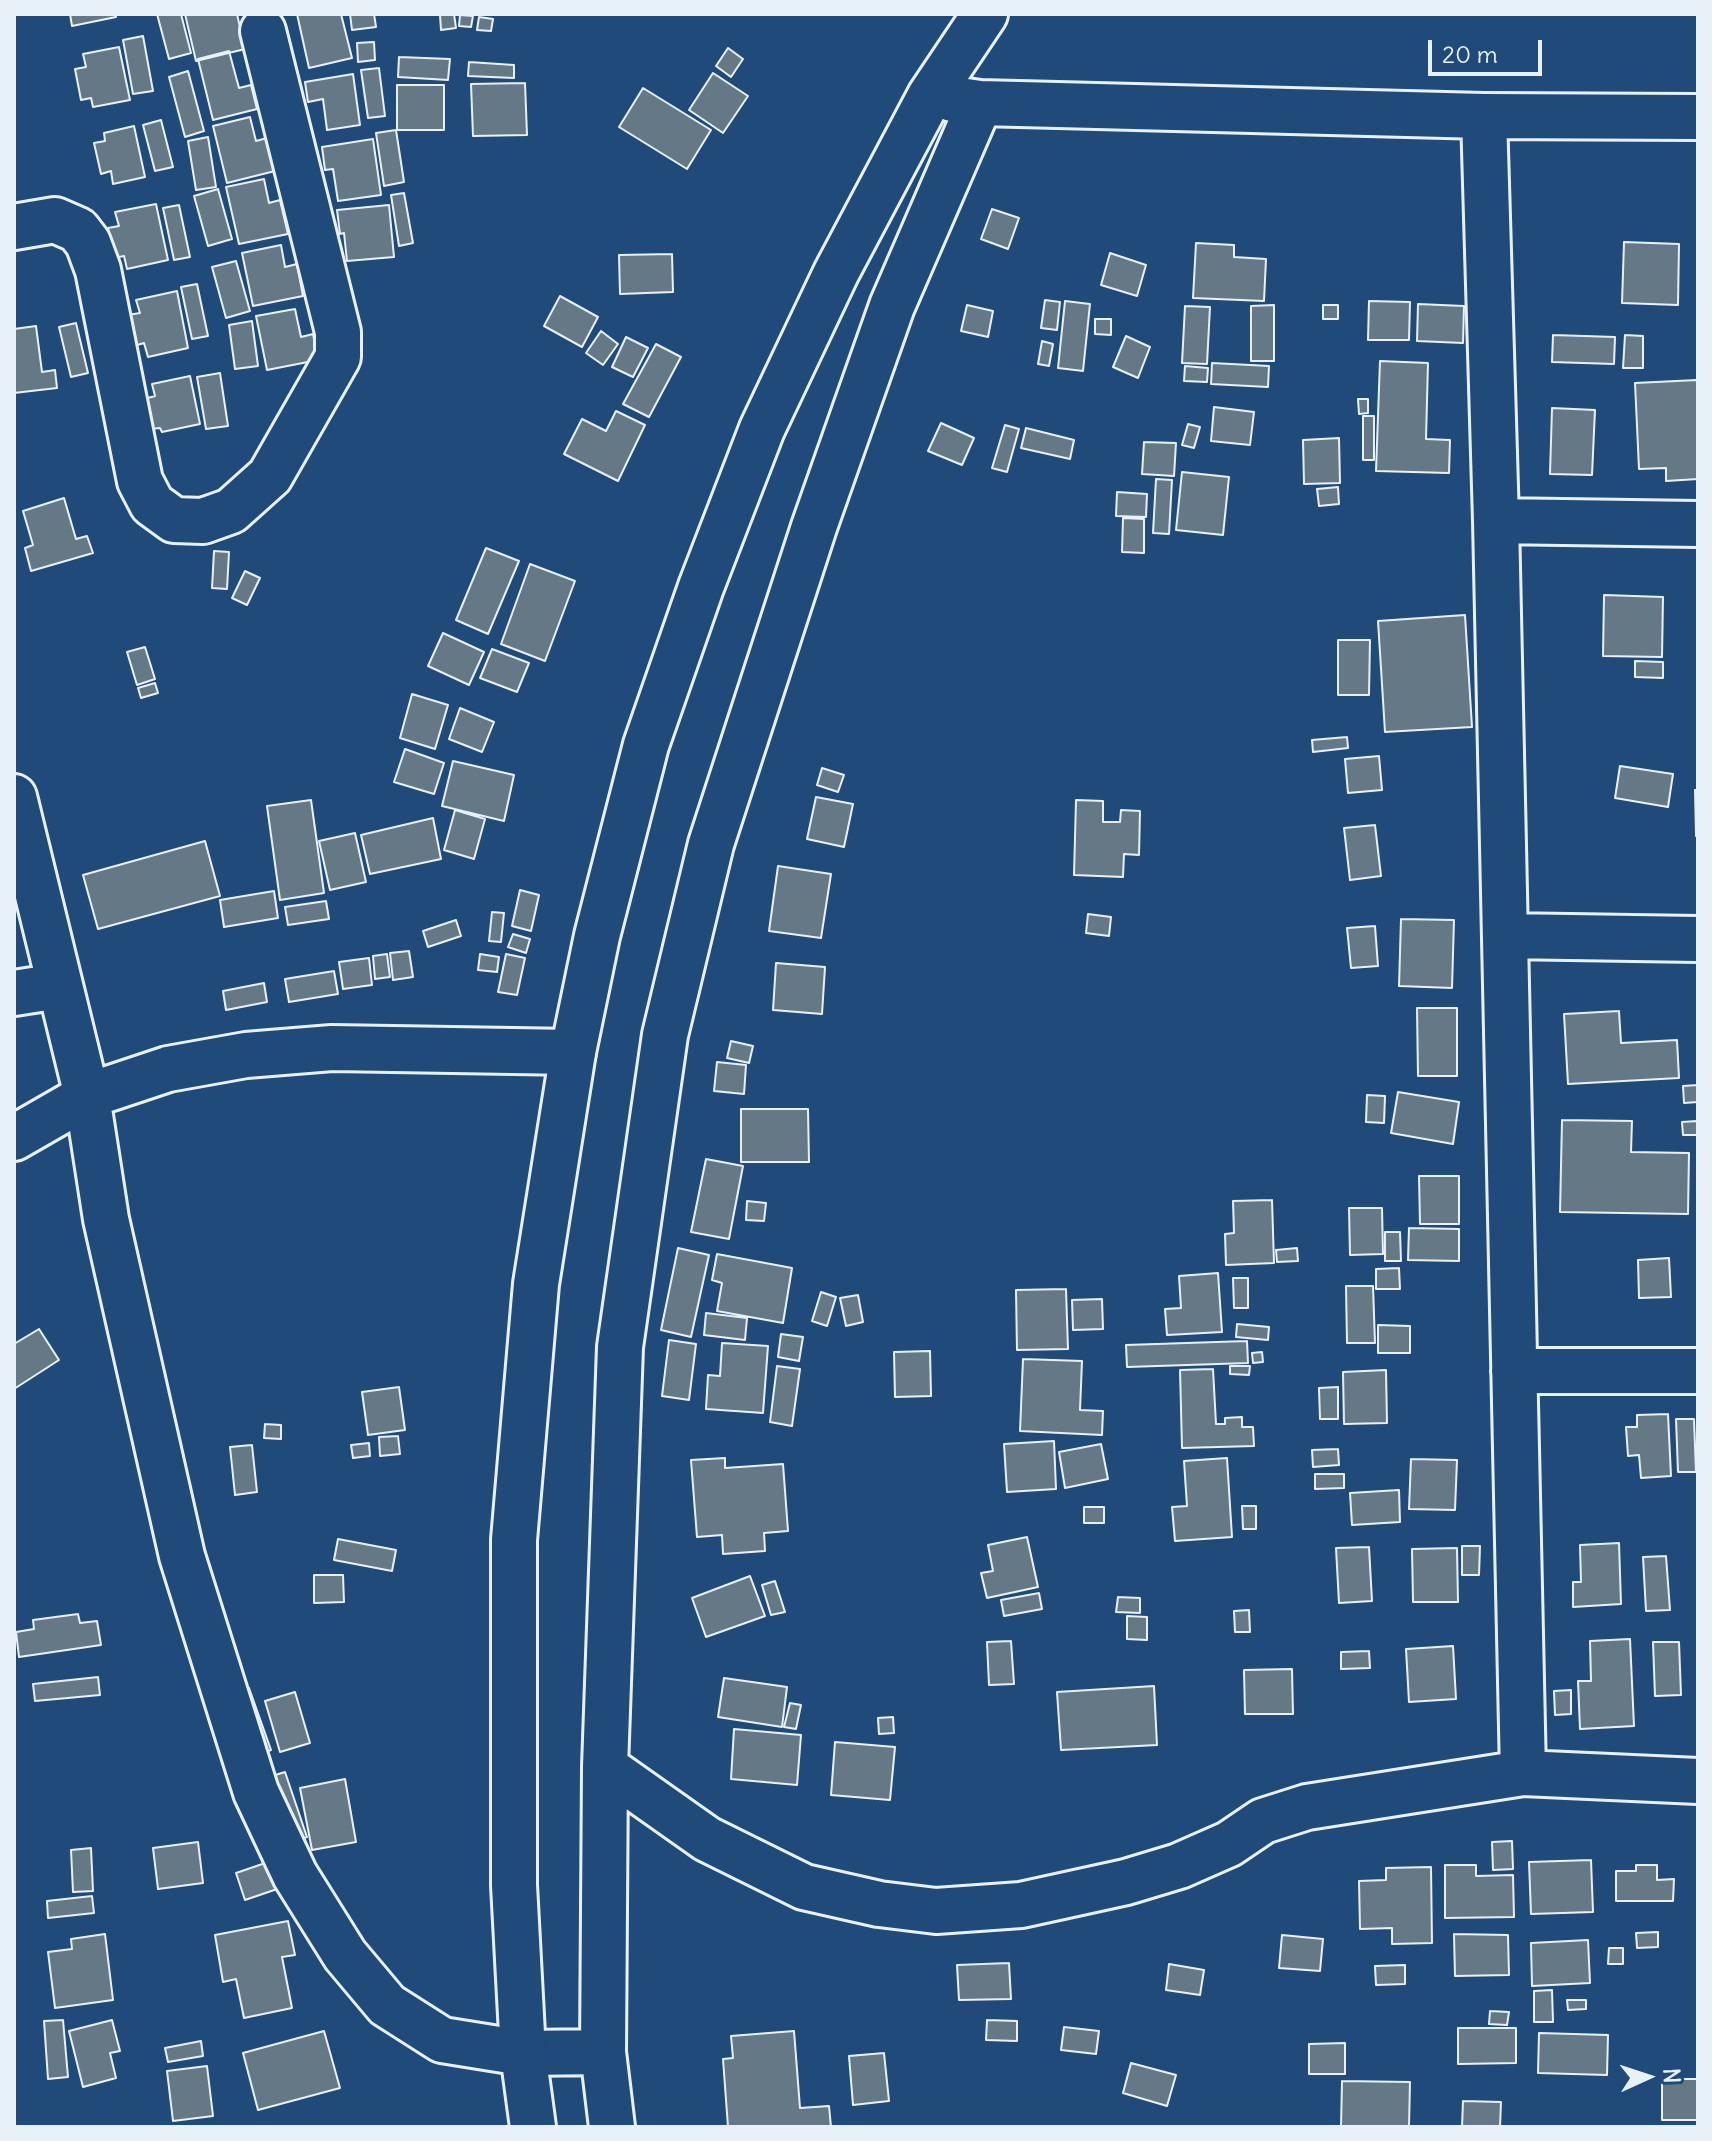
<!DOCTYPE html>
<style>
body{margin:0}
#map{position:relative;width:1712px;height:2141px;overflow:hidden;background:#1f4a7a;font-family:Delius,sans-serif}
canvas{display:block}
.frame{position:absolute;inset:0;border:16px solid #e8f1f8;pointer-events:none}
.north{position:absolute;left:1608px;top:2037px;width:80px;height:80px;-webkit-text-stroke:6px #1f4a7a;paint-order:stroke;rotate:87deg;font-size:22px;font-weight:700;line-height:32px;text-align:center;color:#e8f1f8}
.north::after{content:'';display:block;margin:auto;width:28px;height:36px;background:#e8f1f8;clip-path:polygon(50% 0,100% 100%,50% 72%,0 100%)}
.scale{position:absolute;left:1428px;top:40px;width:114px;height:36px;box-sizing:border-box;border:4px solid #e8f1f8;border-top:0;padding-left:10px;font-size:24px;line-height:28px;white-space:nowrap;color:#e8f1f8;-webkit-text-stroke:6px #1f4a7a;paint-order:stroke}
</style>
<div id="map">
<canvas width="1712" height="2141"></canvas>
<div class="frame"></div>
<div class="north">N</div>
<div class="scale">20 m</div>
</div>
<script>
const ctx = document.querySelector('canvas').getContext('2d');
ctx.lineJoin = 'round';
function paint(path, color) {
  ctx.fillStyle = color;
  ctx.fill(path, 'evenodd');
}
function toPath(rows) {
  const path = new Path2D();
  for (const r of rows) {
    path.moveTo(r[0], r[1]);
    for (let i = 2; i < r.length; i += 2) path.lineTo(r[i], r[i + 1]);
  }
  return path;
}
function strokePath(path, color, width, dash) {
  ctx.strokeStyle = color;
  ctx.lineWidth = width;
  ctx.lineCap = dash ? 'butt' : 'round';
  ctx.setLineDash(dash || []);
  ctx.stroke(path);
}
const building = toPath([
 [70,14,115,14,116,17,72,26,70,14],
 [157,14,181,14,191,53,169,59,157,14],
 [185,14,237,14,245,49,196,61,185,14],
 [297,14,341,14,352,58,309,68,297,14],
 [350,14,374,14,376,27,352,30,350,14],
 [454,14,456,28,441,30,440,15,454,14],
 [460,15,473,16,471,27,459,26,460,15],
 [479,17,493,19,491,31,477,30,479,17],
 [143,36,153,91,133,94,123,40,143,36],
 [374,42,375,60,358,62,357,43,374,42],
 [119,47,130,100,93,107,91,98,81,100,75,69,86,67,83,54,119,47],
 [728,48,743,59,731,77,716,66,728,48],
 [229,51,239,88,251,85,257,109,213,120,198,59,229,51],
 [399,57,450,59,448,80,398,77,399,57],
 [469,62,514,65,514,78,468,76,469,62],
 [379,68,385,116,368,118,361,70,379,68],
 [188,71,204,131,185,137,169,77,188,71],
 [713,73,748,96,723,133,689,110,713,73],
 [353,74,360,125,327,130,323,99,308,102,305,82,353,74],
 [525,83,527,135,473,136,471,84,525,83],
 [397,85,444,85,444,130,397,130,397,85],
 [643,88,711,130,687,169,619,127,643,88],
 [250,117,256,141,267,138,275,171,227,183,213,126,250,117],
 [161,120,173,167,155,171,143,125,161,120],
 [134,126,145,177,113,184,111,171,101,174,94,143,105,141,104,133,134,126],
 [396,130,404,182,384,186,376,133,396,130],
 [208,137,216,187,196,190,188,141,208,137],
 [373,139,381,195,338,201,333,169,325,170,322,147,373,139],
 [264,179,269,203,280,200,288,234,239,244,226,187,264,179],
 [218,189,232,239,208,246,194,196,218,189],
 [404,193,413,243,399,246,391,195,404,193],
 [156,204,168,260,127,269,124,256,114,258,108,228,119,226,115,212,156,204],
 [179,205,190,257,174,260,163,208,179,205],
 [389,205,394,257,347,261,344,233,340,234,337,210,389,205],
 [992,209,1019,218,1008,249,981,239,992,209],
 [1624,242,1679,244,1678,305,1622,303,1624,242],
 [1196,243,1234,245,1234,257,1266,259,1264,301,1193,298,1196,243],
 [281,245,285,267,297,264,303,296,253,306,242,253,281,245],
 [1110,253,1146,265,1137,296,1101,285,1110,253],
 [672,254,673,292,620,294,619,255,672,254],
 [236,261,250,311,226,318,212,267,236,261],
 [197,284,208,336,192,339,181,287,197,284],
 [177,291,188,348,148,357,144,343,134,346,128,315,140,313,136,300,177,291],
 [560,296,598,317,582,347,544,326,560,296],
 [1045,300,1060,302,1057,330,1041,328,1045,300],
 [1065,301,1090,304,1083,371,1058,368,1065,301],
 [1369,301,1410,302,1409,340,1368,340,1369,301],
 [1418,304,1464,306,1463,343,1417,341,1418,304],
 [967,305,993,311,988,337,961,331,967,305],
 [1274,305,1274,361,1251,361,1251,306,1274,305],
 [1323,305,1338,305,1338,319,1323,319,1323,305],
 [1185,306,1210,307,1207,364,1182,363,1185,306],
 [295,309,301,337,313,334,318,360,267,370,256,316,295,309],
 [1095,319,1111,319,1111,335,1095,334,1095,319],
 [252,321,258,366,235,369,229,325,252,321],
 [76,323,88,373,71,377,59,327,76,323],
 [36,326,42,372,55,370,57,388,14,393,14,329,36,326],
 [601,331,618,344,603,365,586,353,601,331],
 [1553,335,1615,337,1614,364,1552,362,1553,335],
 [1625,335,1643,336,1643,368,1623,368,1625,335],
 [1126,336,1150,347,1138,378,1113,367,1126,336],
 [626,337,648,348,633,377,612,367,626,337],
 [1042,341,1053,344,1049,366,1038,364,1042,341],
 [656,344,681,357,649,417,623,404,656,344],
 [1380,361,1428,363,1426,439,1450,440,1449,473,1376,471,1380,361],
 [1212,363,1269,366,1268,387,1211,384,1212,363],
 [1185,366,1208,368,1207,382,1184,381,1185,366],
 [220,373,228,426,206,429,197,377,220,373],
 [190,376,200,424,162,432,160,428,150,429,144,399,155,396,152,384,190,376],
 [1697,380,1698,479,1666,481,1666,468,1639,469,1635,383,1697,380],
 [1358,399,1368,399,1368,413,1359,414,1358,399],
 [1214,407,1254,412,1250,445,1211,441,1214,407],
 [1552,408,1595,410,1592,475,1550,474,1552,408],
 [616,411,645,425,618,481,564,454,582,419,606,431,616,411],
 [1363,416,1374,416,1374,460,1363,460,1363,416],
 [941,423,974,438,962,465,928,451,941,423],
 [1188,424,1200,427,1194,448,1182,445,1188,424],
 [1005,425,1019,429,1007,472,992,468,1005,425],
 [1026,428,1074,440,1070,459,1021,448,1026,428],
 [1339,438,1340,483,1304,484,1303,440,1339,438],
 [1144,442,1176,443,1174,476,1142,474,1144,442],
 [1182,472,1229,477,1223,535,1176,530,1182,472],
 [1156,479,1172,480,1169,534,1153,533,1156,479],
 [1338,487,1339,504,1319,506,1317,489,1338,487],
 [1117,492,1147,494,1146,517,1116,516,1117,492],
 [64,498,76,539,87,536,93,553,31,571,25,548,33,545,23,511,64,498],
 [1123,518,1144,519,1144,553,1122,552,1123,518],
 [486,548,519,561,488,634,456,620,486,548],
 [214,551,229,552,227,589,212,588,214,551],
 [530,564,575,581,545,661,501,644,530,564],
 [245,571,260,578,247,605,232,598,245,571],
 [1604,595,1663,597,1662,657,1603,656,1604,595],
 [1465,615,1472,727,1385,732,1378,621,1465,615],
 [443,633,484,652,469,685,428,666,443,633],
 [1338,640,1370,640,1369,695,1338,695,1338,640],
 [145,647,155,679,137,685,127,652,145,647],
 [492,649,529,663,517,692,480,678,492,649],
 [1635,661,1663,662,1663,678,1635,677,1635,661],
 [155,683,158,693,141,698,138,688,155,683],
 [412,694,448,705,435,749,400,738,412,694],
 [460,708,494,722,482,752,449,739,460,708],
 [1347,737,1348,748,1313,752,1312,740,1347,737],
 [405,749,444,763,434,794,394,782,405,749],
 [1379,756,1382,790,1348,793,1345,759,1379,756],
 [453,761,514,775,504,821,442,806,453,761],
 [1620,766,1673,774,1668,807,1615,798,1620,766],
 [822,768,844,775,838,792,817,785,822,768],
 [1695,790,1698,790,1698,836,1696,836,1695,790],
 [816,797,853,804,844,847,807,839,816,797],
 [311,800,324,893,280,900,267,806,311,800],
 [1076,800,1103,801,1103,822,1120,822,1121,810,1140,811,1139,855,1124,854,1123,877,1074,875,1076,800],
 [455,810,485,819,474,859,444,850,455,810],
 [433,818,441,859,370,874,361,835,433,818],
 [1375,825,1381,876,1350,880,1344,828,1375,825],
 [355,833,366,882,330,890,319,841,355,833],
 [205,841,220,896,98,929,83,875,205,841],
 [778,866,831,874,821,938,769,931,778,866],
 [520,890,539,895,531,931,512,926,520,890],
 [274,891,278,918,224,927,220,900,274,891],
 [326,901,329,919,288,925,285,907,326,901],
 [492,912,504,913,501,942,489,941,492,912],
 [1088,914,1111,917,1109,936,1086,933,1088,914],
 [1401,919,1454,920,1452,988,1399,986,1401,919],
 [456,920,461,936,428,947,423,931,456,920],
 [1375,926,1378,966,1351,968,1347,928,1375,926],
 [513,934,530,939,526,953,508,947,513,934],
 [409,951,413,977,393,980,390,953,409,951],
 [387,954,390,977,375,979,373,956,387,954],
 [480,954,499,957,497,972,478,970,480,954],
 [506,954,525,958,517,995,498,992,506,954],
 [369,958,372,985,343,989,339,962,369,958],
 [776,963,825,967,822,1014,773,1010,776,963],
 [334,971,338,994,289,1002,285,979,334,971],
 [264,983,267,1002,226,1010,223,991,264,983],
 [1417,1008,1457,1008,1457,1076,1418,1076,1417,1008],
 [1619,1011,1621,1043,1677,1040,1679,1078,1568,1084,1564,1014,1619,1011],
 [731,1041,753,1046,749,1063,727,1058,731,1041],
 [717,1062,746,1065,744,1094,714,1091,717,1062],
 [1698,1085,1698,1102,1684,1103,1683,1086,1698,1085],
 [1398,1092,1459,1102,1453,1144,1391,1133,1398,1092],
 [1367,1095,1385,1096,1384,1123,1366,1122,1367,1095],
 [741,1109,808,1109,809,1162,741,1162,741,1109],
 [1562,1120,1632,1121,1631,1152,1689,1153,1688,1214,1560,1212,1562,1120],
 [1697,1121,1697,1135,1683,1135,1682,1122,1697,1121],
 [706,1159,743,1166,729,1239,691,1232,706,1159],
 [1419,1176,1459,1176,1459,1224,1420,1224,1419,1176],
 [1272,1200,1274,1263,1226,1265,1225,1234,1234,1233,1233,1201,1272,1200],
 [747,1201,766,1203,764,1221,746,1220,747,1201],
 [1349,1208,1382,1208,1383,1254,1350,1255,1349,1208],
 [1409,1228,1459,1229,1459,1261,1408,1260,1409,1228],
 [1385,1232,1400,1232,1401,1261,1385,1261,1385,1232],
 [678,1248,709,1255,691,1337,661,1330,678,1248],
 [1297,1248,1298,1261,1277,1262,1276,1250,1297,1248],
 [717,1254,792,1268,783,1323,717,1311,722,1283,712,1280,717,1254],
 [1669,1258,1671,1297,1639,1298,1638,1260,1669,1258],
 [1399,1268,1400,1289,1376,1289,1376,1269,1399,1268],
 [1218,1273,1222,1332,1167,1335,1165,1309,1181,1308,1179,1276,1218,1273],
 [1233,1278,1248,1278,1248,1308,1234,1308,1233,1278],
 [1346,1286,1373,1286,1375,1343,1347,1343,1346,1286],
 [1066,1289,1068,1349,1017,1350,1016,1290,1066,1289],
 [821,1292,836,1297,827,1326,812,1321,821,1292],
 [858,1295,863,1322,846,1326,840,1298,858,1295],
 [1102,1299,1103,1329,1073,1330,1072,1300,1102,1299],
 [706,1313,747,1318,745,1340,704,1335,706,1313],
 [1237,1324,1269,1327,1268,1340,1236,1337,1237,1324],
 [1378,1325,1410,1326,1410,1353,1378,1353,1378,1325],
 [39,1329,59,1360,14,1389,14,1344,39,1329],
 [781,1334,803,1337,799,1361,778,1357,781,1334],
 [669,1340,696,1344,689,1400,662,1396,669,1340],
 [1247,1341,1248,1363,1127,1367,1126,1345,1247,1341],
 [722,1343,768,1346,763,1413,706,1409,708,1375,720,1376,722,1343],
 [930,1351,931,1396,895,1397,894,1352,930,1351],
 [1262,1352,1263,1362,1253,1363,1252,1353,1262,1352],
 [1023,1359,1082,1361,1080,1410,1103,1411,1102,1435,1020,1431,1023,1359],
 [777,1366,800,1369,792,1426,770,1422,777,1366],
 [1230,1366,1250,1366,1249,1375,1230,1374,1230,1366],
 [1213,1369,1216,1424,1225,1424,1225,1418,1242,1417,1242,1427,1253,1427,1254,1446,1182,1448,1180,1370,1213,1369],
 [1386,1370,1387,1423,1344,1424,1343,1372,1386,1370],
 [399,1387,405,1430,368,1435,362,1392,399,1387],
 [1338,1387,1338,1419,1320,1419,1319,1388,1338,1387],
 [1668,1414,1671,1476,1641,1478,1639,1455,1628,1456,1626,1427,1637,1427,1637,1415,1668,1414],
 [1676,1419,1694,1419,1696,1472,1678,1472,1676,1419],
 [265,1424,281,1425,281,1439,264,1438,265,1424],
 [398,1436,400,1454,380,1456,379,1437,398,1436],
 [1054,1441,1056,1489,1007,1492,1004,1444,1054,1441],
 [369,1443,370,1456,353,1458,351,1445,369,1443],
 [1101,1444,1108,1479,1065,1488,1059,1452,1101,1444],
 [252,1445,257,1492,235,1495,230,1447,252,1445],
 [1338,1449,1339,1465,1313,1467,1312,1450,1338,1449],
 [725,1458,725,1468,783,1464,788,1531,764,1533,765,1551,723,1554,722,1535,697,1537,691,1460,725,1458],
 [1227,1458,1232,1537,1175,1541,1172,1507,1187,1506,1184,1461,1227,1458],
 [1411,1459,1457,1460,1455,1510,1409,1509,1411,1459],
 [1315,1474,1344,1474,1344,1488,1315,1489,1315,1474],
 [1399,1490,1400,1522,1352,1525,1350,1493,1399,1490],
 [1242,1506,1256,1506,1256,1529,1243,1529,1242,1506],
 [1084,1507,1104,1507,1104,1523,1084,1523,1084,1507],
 [1027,1537,1038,1587,987,1598,981,1573,993,1571,988,1545,1027,1537],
 [338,1539,396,1550,392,1571,334,1560,338,1539],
 [1619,1543,1621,1604,1573,1607,1573,1582,1581,1582,1580,1545,1619,1543],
 [1462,1546,1480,1546,1479,1575,1462,1575,1462,1546],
 [1369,1547,1372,1601,1339,1603,1336,1548,1369,1547],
 [1457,1548,1458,1602,1413,1602,1412,1549,1457,1548],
 [1666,1556,1670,1610,1646,1611,1643,1557,1666,1556],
 [314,1575,343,1575,344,1602,314,1603,314,1575],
 [750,1576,765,1616,706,1637,692,1598,750,1576],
 [775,1581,785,1612,771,1615,762,1585,775,1581],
 [1039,1593,1042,1609,1004,1616,1001,1600,1039,1593],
 [1118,1597,1140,1598,1140,1613,1116,1612,1118,1597],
 [1249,1610,1250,1632,1235,1632,1234,1611,1249,1610],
 [78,1614,80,1623,97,1621,101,1645,19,1657,16,1632,34,1629,33,1620,78,1614],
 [1127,1616,1147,1617,1147,1640,1127,1639,1127,1616],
 [1630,1639,1634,1726,1580,1729,1578,1681,1591,1681,1590,1641,1630,1639],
 [1011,1641,1014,1684,989,1685,987,1642,1011,1641],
 [1653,1642,1679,1642,1681,1695,1655,1696,1653,1642],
 [1453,1646,1456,1699,1409,1702,1406,1649,1453,1646],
 [1369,1651,1370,1668,1341,1669,1341,1652,1369,1651],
 [1292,1669,1293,1714,1245,1714,1244,1670,1292,1669],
 [98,1677,100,1695,35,1701,33,1684,98,1677],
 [724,1678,787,1687,782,1727,718,1717,724,1678],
 [1154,1686,1157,1745,1061,1750,1057,1692,1154,1686],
 [249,1688,271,1750,258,1755,236,1693,249,1688],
 [1571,1690,1571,1714,1555,1715,1554,1691,1571,1690],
 [295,1692,310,1743,280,1752,265,1701,295,1692],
 [790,1703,801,1705,796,1729,784,1727,790,1703],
 [893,1717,894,1733,879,1734,878,1718,893,1717],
 [734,1729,801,1735,797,1785,731,1779,734,1729],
 [835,1742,895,1747,890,1800,831,1795,835,1742],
 [285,1772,307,1837,291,1842,269,1777,285,1772],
 [345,1779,356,1842,312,1850,300,1788,345,1779],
 [1512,1841,1513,1869,1493,1870,1492,1842,1512,1841],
 [198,1842,203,1883,158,1889,153,1848,198,1842],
 [91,1848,93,1891,73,1892,71,1850,91,1848],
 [277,1859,286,1886,245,1900,236,1873,277,1859],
 [1591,1860,1593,1912,1531,1914,1529,1862,1591,1860],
 [1445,1865,1476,1865,1476,1876,1513,1875,1514,1917,1445,1918,1445,1865],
 [1636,1865,1657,1865,1657,1880,1674,1879,1673,1901,1616,1901,1616,1871,1636,1871,1636,1865],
 [1431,1867,1432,1943,1392,1944,1392,1928,1360,1929,1359,1881,1386,1880,1386,1868,1431,1867],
 [92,1896,94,1913,48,1918,47,1901,92,1896],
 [288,1921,295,1955,282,1957,292,2008,244,2018,236,1979,223,1982,215,1935,288,1921],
 [1658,1932,1658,1947,1637,1948,1636,1933,1658,1932],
 [105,1934,113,2000,55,2008,48,1952,72,1949,71,1939,105,1934],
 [1454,1934,1508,1935,1509,1975,1455,1976,1454,1934],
 [1282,1935,1323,1939,1320,1971,1279,1968,1282,1935],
 [1588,1940,1590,1983,1532,1986,1531,1943,1588,1940],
 [1609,1948,1623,1948,1623,1964,1608,1964,1609,1948],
 [1009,1963,1011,1999,959,2000,957,1965,1009,1963],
 [1169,1964,1204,1970,1200,1995,1166,1990,1169,1964],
 [1405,1965,1405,1984,1376,1985,1375,1966,1405,1965],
 [1552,1990,1553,2022,1534,2022,1534,1991,1552,1990],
 [1567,2000,1586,2000,1586,2009,1568,2010,1567,2000],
 [1490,2011,1509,2012,1507,2025,1489,2024,1490,2011],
 [63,2020,68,2077,48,2079,44,2021,63,2020],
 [112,2020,120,2051,110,2053,116,2078,83,2087,69,2031,112,2020],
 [987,2020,1017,2021,1017,2041,986,2040,987,2020],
 [1064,2027,1099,2031,1096,2054,1061,2050,1064,2027],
 [1458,2028,1516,2028,1516,2063,1458,2064,1458,2028],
 [324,2031,340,2088,258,2110,243,2053,324,2031],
 [794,2031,800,2108,829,2106,831,2127,728,2127,723,2059,733,2058,731,2036,794,2031],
 [1539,2033,1608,2035,1607,2075,1538,2073,1539,2033],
 [201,2041,203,2056,168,2062,165,2048,201,2041],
 [1345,2043,1345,2074,1309,2074,1309,2044,1345,2043],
 [884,2053,889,2101,853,2105,849,2056,884,2053],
 [1131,2063,1176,2075,1167,2106,1123,2093,1131,2063],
 [207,2066,213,2116,173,2121,167,2071,207,2066],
 [1662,2079,1698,2079,1698,2120,1662,2120,1662,2079],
 [1342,2081,1410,2082,1409,2127,1341,2127,1342,2081],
 [1463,2101,1501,2102,1500,2127,1462,2127,1463,2101]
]);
paint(building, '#657886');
strokePath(building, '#e8f1f8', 2);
const minor = toPath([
 [952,99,980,103,1484,116,1698,117],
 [1484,116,1496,521,1523,1773,1698,1781],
 [14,227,55,220,78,230,88,243,98,270,140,481,152,504,174,520,203,521,231,511,270,476,338,357,338,332,263,31],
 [1496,521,1698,524],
 [14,797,87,1096,106,1219,182,1556,256,1792,295,1875,345,1955,387,2005,442,2040,523,2053,603,2052],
 [1505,936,1698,939],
 [14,993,59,986],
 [14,1138,87,1096,168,1069,246,1055,332,1048,573,1052],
 [1514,1371,1698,1371],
 [605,1767,707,1839,804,1887,879,1904,936,1911,1021,1905,1126,1882,1179,1866,1229,1844,1263,1821,1307,1807,1523,1773],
 [612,2127,603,2052,605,1767,620,1347,665,1035,711,844,814,527,892,306,980,103]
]);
const major = toPath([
 [533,2127,523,2053,514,1885,514,1540,536,1284,573,1052,597,936,646,745,701,587,762,429,836,273,930,96,985,14]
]);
strokePath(minor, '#e8f1f8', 50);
strokePath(major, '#e8f1f8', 50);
strokePath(minor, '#1f4a7a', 44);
strokePath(major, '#1f4a7a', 44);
</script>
